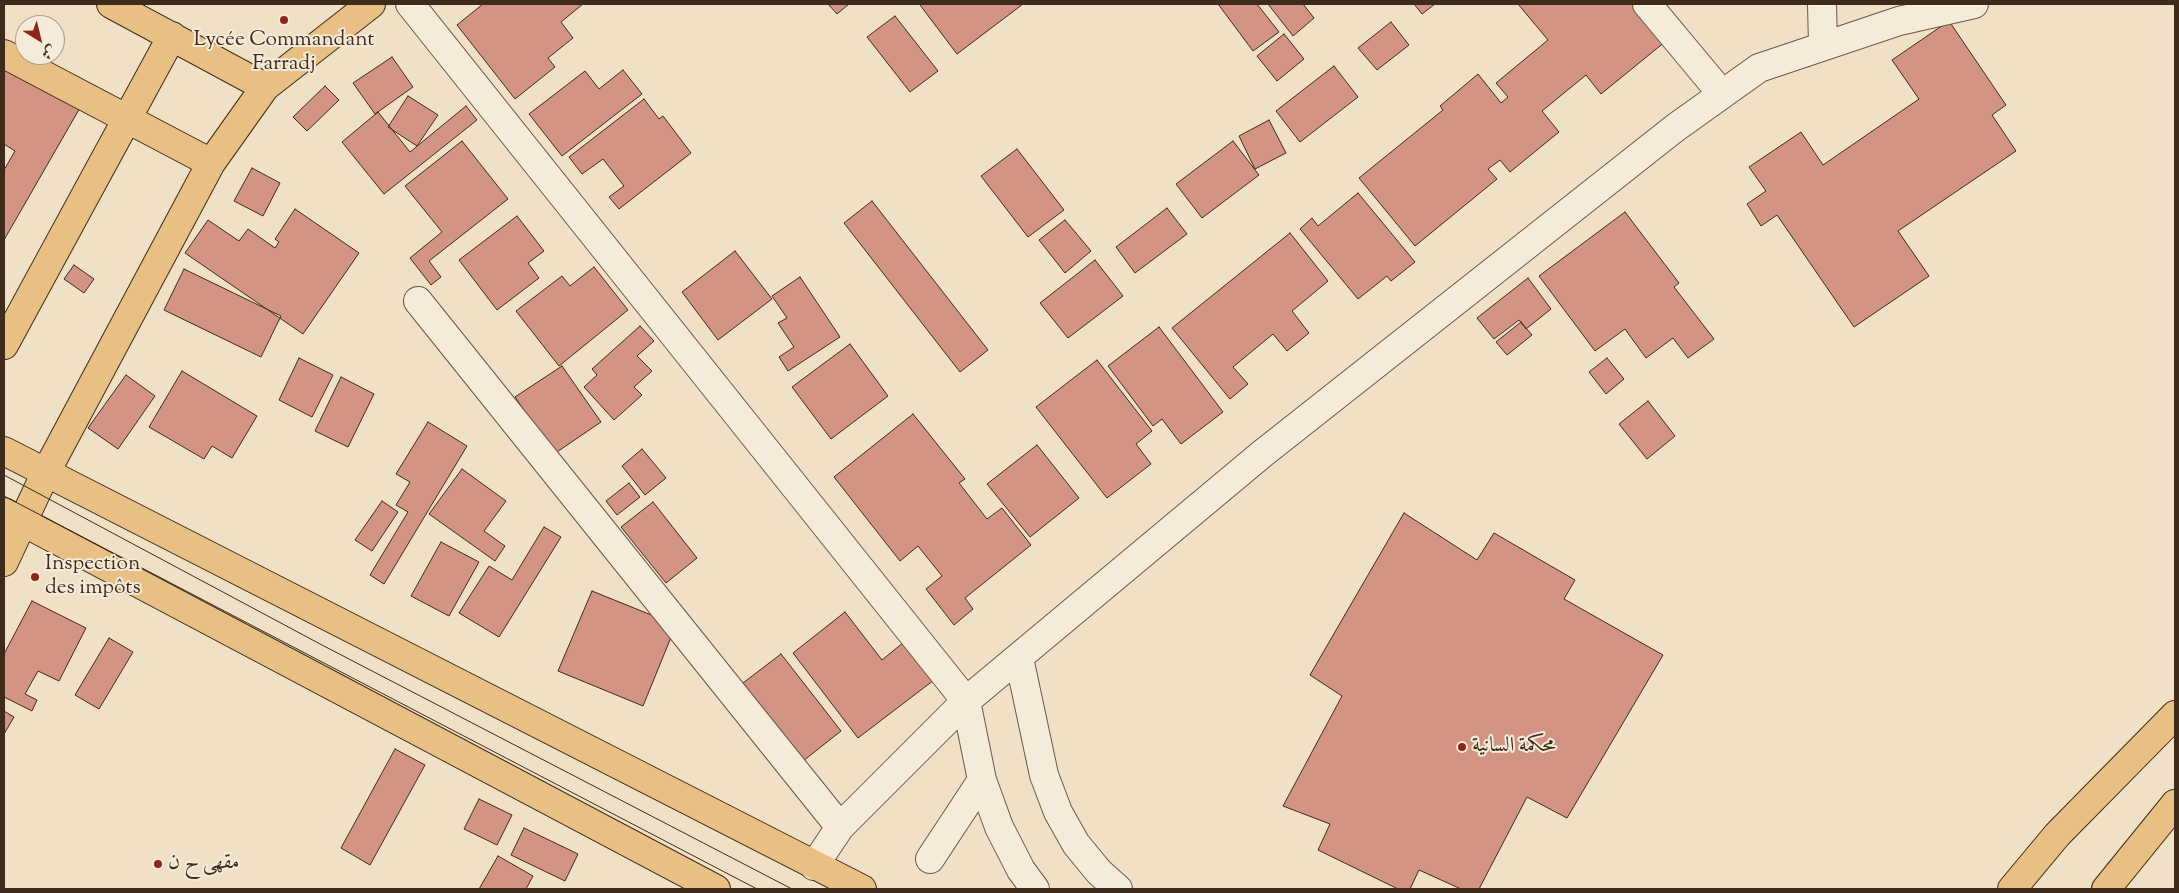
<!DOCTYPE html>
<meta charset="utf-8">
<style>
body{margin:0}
#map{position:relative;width:2179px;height:893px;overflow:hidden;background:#efe0c6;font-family:"Sorts Mill Goudy",Amiri,serif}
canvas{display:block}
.frame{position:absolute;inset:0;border:5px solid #3f2b1b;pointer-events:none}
.north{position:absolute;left:15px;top:15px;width:50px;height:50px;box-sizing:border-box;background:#f5ebda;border:1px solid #ac9e8e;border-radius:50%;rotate:144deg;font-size:14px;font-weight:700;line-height:20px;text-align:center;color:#3f2b1b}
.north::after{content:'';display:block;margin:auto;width:18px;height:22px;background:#8f2418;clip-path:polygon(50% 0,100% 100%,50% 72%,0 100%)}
</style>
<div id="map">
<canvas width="2179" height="893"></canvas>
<div class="frame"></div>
<div class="north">ش</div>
</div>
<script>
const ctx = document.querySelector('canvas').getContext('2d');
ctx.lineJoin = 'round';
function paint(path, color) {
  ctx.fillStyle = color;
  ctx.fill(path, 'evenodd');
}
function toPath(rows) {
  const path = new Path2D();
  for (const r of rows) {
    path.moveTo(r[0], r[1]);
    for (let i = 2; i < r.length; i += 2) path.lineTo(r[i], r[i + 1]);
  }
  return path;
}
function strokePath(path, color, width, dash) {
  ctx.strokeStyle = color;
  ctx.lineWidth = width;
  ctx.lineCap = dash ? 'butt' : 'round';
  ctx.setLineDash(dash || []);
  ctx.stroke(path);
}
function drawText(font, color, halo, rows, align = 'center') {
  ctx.font = font + ' "Sorts Mill Goudy",Amiri,serif';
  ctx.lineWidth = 4;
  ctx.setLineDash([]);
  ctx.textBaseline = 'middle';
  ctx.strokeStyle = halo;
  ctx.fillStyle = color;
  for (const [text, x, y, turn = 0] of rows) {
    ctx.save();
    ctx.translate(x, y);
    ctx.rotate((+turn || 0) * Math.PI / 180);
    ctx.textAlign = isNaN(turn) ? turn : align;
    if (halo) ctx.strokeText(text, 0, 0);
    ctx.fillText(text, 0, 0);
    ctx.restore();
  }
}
const building = toPath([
 [483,4,583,4,561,22,573,38,548,58,555,67,515,99,457,25,483,4],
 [828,4,849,4,837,14,828,4],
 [921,4,1023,4,957,54,920,5,921,4],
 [1218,4,1257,4,1279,32,1253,51,1218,4],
 [1268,4,1303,4,1314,18,1293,36,1268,4],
 [1414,4,1435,4,1422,14,1414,4],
 [1518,4,1636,4,1666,41,1601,94,1586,75,1542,111,1559,132,1510,172,1500,160,1488,169,1497,179,1415,246,1359,178,1443,110,1440,106,1478,74,1501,103,1508,97,1496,83,1548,40,1518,4],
 [895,16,938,71,910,92,867,37,895,16],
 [1949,21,2006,105,1992,115,2016,151,1898,231,1929,276,1854,327,1777,215,1761,226,1747,204,1766,191,1749,167,1801,132,1823,165,1919,99,1892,60,1949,21],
 [1391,22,1409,45,1377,70,1358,48,1391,22],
 [1284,34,1304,59,1277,81,1257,56,1284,34],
 [392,57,413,87,375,114,353,83,392,57],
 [1334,66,1358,97,1300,142,1276,111,1334,66],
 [4,69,81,106,4,240,4,170,15,151,4,144,4,69],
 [623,70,642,94,562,156,529,114,585,71,599,89,623,70],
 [325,86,339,100,307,131,293,117,325,86],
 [408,96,438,115,417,146,388,127,408,96],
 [644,99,659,119,663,116,691,153,619,209,609,197,624,186,603,159,582,174,569,157,644,99],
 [466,106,477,120,384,194,342,142,378,112,410,152,466,106],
 [1269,120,1286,153,1255,169,1239,136,1269,120],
 [462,141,508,199,429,261,441,277,431,285,410,258,442,232,405,186,462,141],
 [1233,141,1259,175,1202,218,1176,184,1233,141],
 [1017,149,1064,210,1028,237,981,176,1017,149],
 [252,168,280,183,263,216,234,201,252,168],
 [1358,193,1415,262,1391,281,1387,276,1358,299,1300,229,1312,218,1318,226,1358,193],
 [872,201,988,350,960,372,844,223,872,201],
 [1167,208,1187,234,1135,273,1116,247,1167,208],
 [295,209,359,253,303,334,185,253,208,220,239,241,248,229,275,248,279,242,275,239,295,209],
 [1625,212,1679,283,1674,287,1714,339,1688,358,1673,338,1646,358,1625,329,1595,351,1539,276,1625,212],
 [517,216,544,251,528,263,539,278,497,310,459,260,517,216],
 [1065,220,1091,251,1065,273,1039,240,1065,220],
 [1290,233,1328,281,1292,311,1309,333,1287,351,1273,334,1233,367,1248,384,1230,399,1172,328,1290,233],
 [735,251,772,299,718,340,682,292,735,251],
 [1095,260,1123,296,1068,338,1040,303,1095,260],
 [74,265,94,279,84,293,64,279,74,265],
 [594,267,628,310,559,366,516,311,562,276,570,286,594,267],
 [184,269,281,316,261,357,164,310,184,269],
 [800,277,840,337,788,371,779,357,794,347,778,323,787,318,772,296,800,277],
 [1528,278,1551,309,1526,329,1519,320,1494,339,1477,318,1528,278],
 [1521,322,1532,335,1507,355,1496,342,1521,322],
 [640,326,654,341,637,356,652,371,634,387,642,395,614,420,584,387,597,375,592,369,640,326],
 [1159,327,1223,412,1181,444,1162,419,1153,426,1108,366,1159,327],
 [850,344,888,396,831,439,792,387,850,344],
 [299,358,333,375,312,417,279,400,299,358],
 [1607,358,1624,379,1606,394,1589,372,1607,358],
 [1097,360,1152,431,1136,444,1151,464,1107,498,1036,407,1097,360],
 [562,366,601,422,554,454,515,397,562,366],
 [182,371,257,416,232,458,212,446,204,459,149,427,182,371],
 [126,375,155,396,118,449,88,428,126,375],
 [341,377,374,394,348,447,315,431,341,377],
 [1648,401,1675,436,1647,459,1619,424,1648,401],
 [913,414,965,479,959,483,987,519,1002,508,1031,545,965,598,973,609,954,625,926,589,942,576,918,546,900,561,834,477,913,414],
 [428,422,467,446,384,584,370,575,408,512,396,505,410,482,396,474,428,422],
 [1037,445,1079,498,1030,537,987,484,1037,445],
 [642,449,666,478,645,495,622,466,642,449],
 [462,469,506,501,484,531,505,546,495,561,429,514,462,469],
 [629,483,640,497,617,515,606,501,629,483],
 [382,501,398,512,372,551,355,540,382,501],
 [653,502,697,558,666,583,621,527,653,502],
 [1404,513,1477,560,1494,533,1575,580,1564,599,1663,655,1567,818,1527,797,1479,889,1461,889,1419,870,1410,889,1398,889,1318,850,1330,824,1283,806,1342,696,1310,675,1404,513],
 [544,527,561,537,499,637,459,613,489,566,512,580,544,527],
 [441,542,479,562,449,616,411,596,441,542],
 [592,591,676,625,643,706,558,671,592,591],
 [32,601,86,628,59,681,38,671,25,694,37,700,32,711,4,697,4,654,32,601],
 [845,612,882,660,904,642,934,680,858,738,793,653,845,612],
 [109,638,133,652,99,709,75,695,109,638],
 [781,654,841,731,803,761,743,683,781,654],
 [4,711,14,717,4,734,4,711],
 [395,749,425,765,370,865,341,848,395,749],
 [479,799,512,815,497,845,464,829,479,799],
 [524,828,578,854,565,881,511,855,524,828],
 [498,856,533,876,526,889,479,889,498,856]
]);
paint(building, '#d49483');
strokePath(building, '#3f2b1b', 1);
const minor = toPath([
 [410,4,966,701,982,780,999,827,1021,870,1035,889],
 [1647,4,1722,94],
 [1822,4,1823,46],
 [418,301,840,827],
 [1019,658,1044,775,1058,812,1076,844,1099,872,1118,889],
 [930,859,982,780],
 [814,866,840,827,966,701,1262,454,1675,128,1759,68,1899,21,1974,4]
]);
const major = toPath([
 [111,4,265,87],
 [4,54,211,163],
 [4,345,172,36],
 [4,451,862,889],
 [4,512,716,889],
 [4,562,46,472,211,163,265,87,371,4]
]);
const highway = toPath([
 [2012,889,2057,835,2175,715],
 [2106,889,2175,804]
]);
strokePath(minor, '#6b5846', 30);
strokePath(major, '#3f2b1b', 30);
strokePath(highway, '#3f2b1b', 30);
strokePath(minor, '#f5ebda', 28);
strokePath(major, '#e8c083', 28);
strokePath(highway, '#e8c083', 28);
strokePath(toPath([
 [4,475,322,645,792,889],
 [4,496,757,889]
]), '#3f2b1b', 1);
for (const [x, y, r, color] of [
 [284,20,5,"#8f2418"],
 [35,577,5,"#8f2418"],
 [1462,747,5,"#8f2418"],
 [158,864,5,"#8f2418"]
]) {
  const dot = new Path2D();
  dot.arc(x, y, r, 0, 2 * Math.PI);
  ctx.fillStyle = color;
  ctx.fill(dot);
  strokePath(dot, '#f5ebda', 2);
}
drawText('21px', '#3f2b1b', '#f5ebda', [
 ["Lycée Commandant",284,41,"center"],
 ["Farradj",284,65,"center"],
 ["Inspection",45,565],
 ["des impôts",45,589],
 ["محكمة السانية",1472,747],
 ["مقهى ح ن",168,864]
], 'left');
</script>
